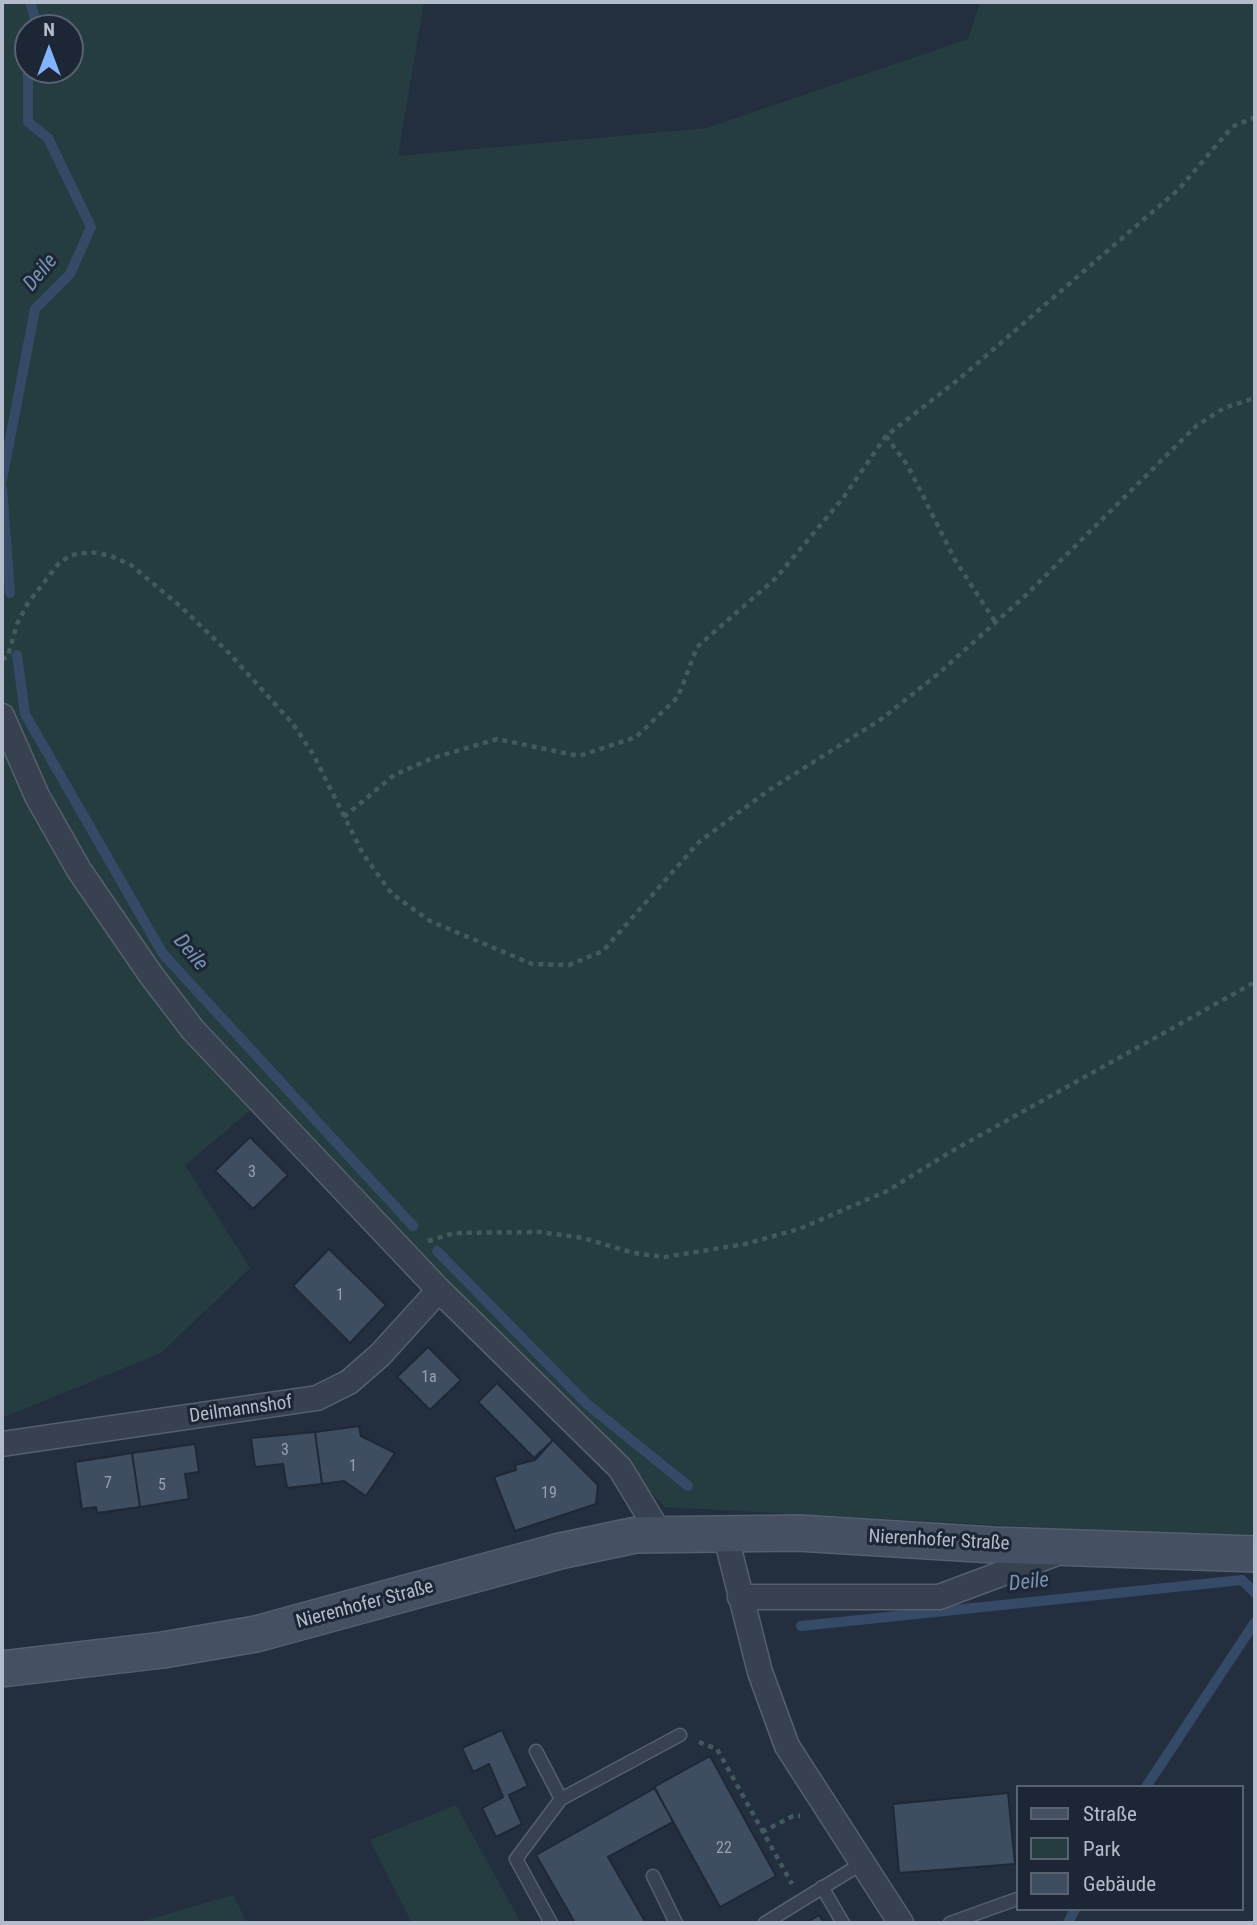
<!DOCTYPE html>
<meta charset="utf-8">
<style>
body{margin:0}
#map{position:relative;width:1257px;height:1925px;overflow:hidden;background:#232f3f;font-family:"Roboto Condensed",sans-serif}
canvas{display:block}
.frame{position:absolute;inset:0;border:4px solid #b3bcca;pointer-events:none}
.legend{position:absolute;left:1016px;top:1785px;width:228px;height:126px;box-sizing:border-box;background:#1c2634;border:2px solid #586270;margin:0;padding:9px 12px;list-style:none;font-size:21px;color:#b3bcca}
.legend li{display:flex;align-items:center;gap:14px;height:35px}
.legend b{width:35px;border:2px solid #586270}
.north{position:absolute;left:14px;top:14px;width:70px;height:70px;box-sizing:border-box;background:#1c2634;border:2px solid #586270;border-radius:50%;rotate:0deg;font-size:19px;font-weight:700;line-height:28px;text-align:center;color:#b3bcca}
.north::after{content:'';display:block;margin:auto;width:24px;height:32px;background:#84b3fe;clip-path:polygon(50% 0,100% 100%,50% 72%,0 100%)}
</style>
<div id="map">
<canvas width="1257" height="1925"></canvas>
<div class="frame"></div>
<ul class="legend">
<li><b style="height:9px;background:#455062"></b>Straße</li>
<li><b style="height:19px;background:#253d40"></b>Park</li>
<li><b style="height:19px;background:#3e4d5f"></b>Gebäude</li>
</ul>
<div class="north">N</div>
</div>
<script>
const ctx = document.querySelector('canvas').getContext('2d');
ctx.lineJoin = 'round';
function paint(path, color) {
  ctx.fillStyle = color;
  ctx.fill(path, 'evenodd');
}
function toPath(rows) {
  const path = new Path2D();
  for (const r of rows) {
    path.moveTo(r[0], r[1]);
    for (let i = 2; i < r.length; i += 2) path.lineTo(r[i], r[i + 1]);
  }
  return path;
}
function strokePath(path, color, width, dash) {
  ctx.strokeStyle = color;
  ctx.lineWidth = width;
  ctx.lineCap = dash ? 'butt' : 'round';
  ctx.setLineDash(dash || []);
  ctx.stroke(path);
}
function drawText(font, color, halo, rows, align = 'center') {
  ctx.font = font + ' "Roboto Condensed",sans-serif';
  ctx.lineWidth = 6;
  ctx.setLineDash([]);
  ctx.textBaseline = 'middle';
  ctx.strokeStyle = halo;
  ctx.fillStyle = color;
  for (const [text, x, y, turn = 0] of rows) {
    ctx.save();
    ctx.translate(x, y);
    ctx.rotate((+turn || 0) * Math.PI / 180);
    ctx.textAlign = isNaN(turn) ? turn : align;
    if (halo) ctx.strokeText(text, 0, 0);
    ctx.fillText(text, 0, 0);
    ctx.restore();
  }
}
paint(toPath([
 [2,2,424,2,398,156,707,128,968,39,980,2,1255,2,1255,1539,665,1507,526,1360,266,1097,185,1165,250,1268,161,1353,2,1418],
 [28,28,70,28,70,70,28,70],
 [456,1805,521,1923,412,1923,370,1840],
 [233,1895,247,1923,137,1923]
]), '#253d40');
strokePath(toPath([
 [30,2,38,28],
 [2,480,35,309,70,274,91,227,48,138,28,122,28,67],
 [2,488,10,593],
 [17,655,25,714,163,954,413,1226],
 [437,1251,587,1404,688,1486],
 [801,1626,1242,1580,1255,1593],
 [1146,1787,1255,1622],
 [1068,1923,1075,1909]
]), '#354a67', 10);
const building = toPath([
 [250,1137,288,1175,253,1209,215,1171,250,1137],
 [329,1249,386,1305,350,1343,293,1286,329,1249],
 [428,1347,461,1380,430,1410,397,1377,428,1347],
 [497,1383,553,1440,534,1458,478,1402,497,1383],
 [359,1426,361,1436,395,1453,366,1496,344,1481,322,1484,315,1432,359,1426],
 [315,1432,322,1484,287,1488,283,1464,255,1467,251,1438,315,1432],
 [553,1440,598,1485,596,1504,515,1531,494,1477,516,1470,515,1465,535,1460,553,1440],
 [195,1444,199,1472,185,1474,189,1499,140,1507,132,1453,195,1444],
 [132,1453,140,1507,97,1513,96,1507,82,1509,75,1462,132,1453],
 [502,1730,528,1786,509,1795,522,1824,496,1837,482,1808,503,1797,489,1764,473,1772,462,1748,502,1730],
 [710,1756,776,1876,720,1907,654,1787,710,1756],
 [655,1788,673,1822,608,1857,646,1923,575,1923,536,1855,655,1788],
 [1008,1793,1015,1864,899,1873,893,1804,1008,1793],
 [819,1915,824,1923,806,1923,819,1915]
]);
paint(building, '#3e4d5f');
strokePath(building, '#1e2836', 2);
const lane = toPath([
 [536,1751,561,1799],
 [653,1876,676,1923],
 [822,1887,843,1923],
 [551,1923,516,1859,561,1799,680,1735],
 [765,1923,861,1864],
 [950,1923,1017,1899]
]);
const street = toPath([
 [2,716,37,796,79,870,151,975,193,1030,439,1290,620,1468,660,1534],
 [2,1444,317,1398,349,1382,380,1355,439,1290],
 [725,1533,760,1672,787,1746,901,1923],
 [740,1597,939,1597,1057,1553]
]);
const secondary = toPath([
 [2,1669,163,1650,256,1634,560,1551,636,1535,798,1533,993,1545,1255,1554]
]);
strokePath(lane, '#555f6d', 15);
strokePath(street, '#555f6d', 27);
strokePath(secondary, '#555f6d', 38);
strokePath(toPath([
 [886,436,908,466,955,560,996,623],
 [2,660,8,656,17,624,28,603,59,563,71,555,91,552,111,556,131,565,180,606,229,653,293,724,313,754,363,854,392,894,430,921,532,964,569,965,603,951,699,842,769,790,880,720,938,674,1026,595,1196,426,1224,408,1255,398],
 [344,817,394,775,433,758,497,739,579,756,636,737,678,697,697,647,776,578,843,498,886,436,959,379,1179,189,1232,127,1255,117],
 [428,1241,454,1233,540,1232,583,1238,634,1253,665,1257,745,1244,799,1229,887,1191,952,1151,1255,982],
 [699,1742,717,1749,792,1884],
 [762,1832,793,1816,800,1816]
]), '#435a5d', 4.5, [5, 5]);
strokePath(lane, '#37414f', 12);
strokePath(street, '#37414f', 24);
strokePath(secondary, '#455062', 35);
drawText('16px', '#96a0af', null, [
 ["3",252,1173],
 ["1",340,1296],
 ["1a",429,1378],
 ["3",285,1451],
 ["1",353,1467],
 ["7",108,1484],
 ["5",162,1486],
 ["19",549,1494],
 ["22",724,1849]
]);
drawText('19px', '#b3bcca', '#1c2634', [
 ["Deilmannshof",241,1410,-8],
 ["Nierenhofer Straße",939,1541,3],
 ["Nierenhofer Straße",365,1605,-15]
]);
drawText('italic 21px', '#7992b3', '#1c2634', [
 ["Deile",41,273,-50],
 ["Deile",190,953,50],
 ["Deile",1029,1583,-6]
]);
</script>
